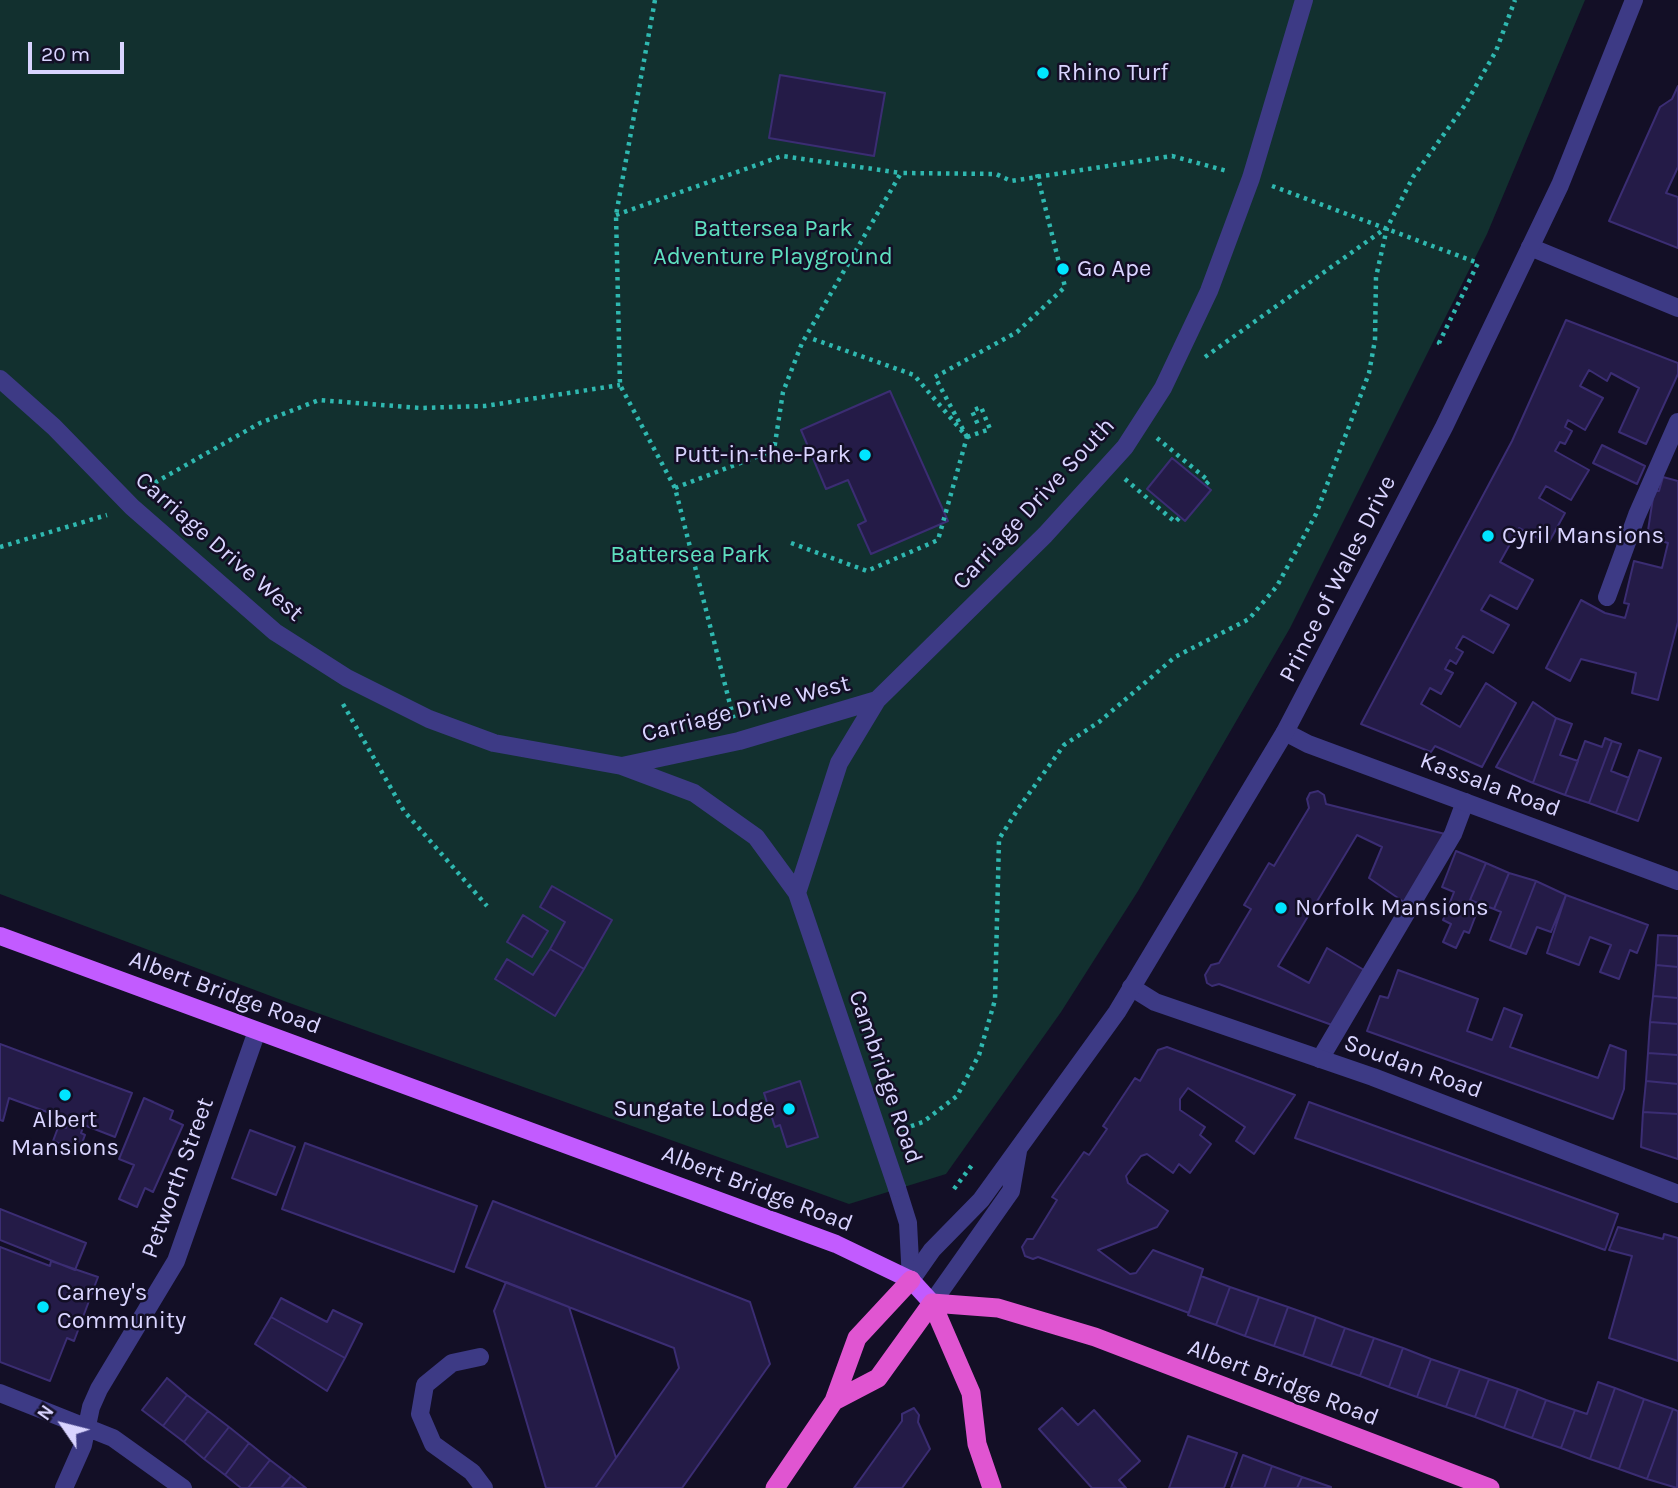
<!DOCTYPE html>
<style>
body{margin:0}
#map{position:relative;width:1678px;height:1488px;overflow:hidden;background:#130f26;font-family:Karla,sans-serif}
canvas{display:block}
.north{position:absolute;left:28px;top:1390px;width:70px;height:70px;-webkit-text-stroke:5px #130f26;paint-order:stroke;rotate:305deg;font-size:19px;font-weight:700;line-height:28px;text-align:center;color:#d9d4ff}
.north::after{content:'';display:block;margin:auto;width:24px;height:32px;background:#d9d4ff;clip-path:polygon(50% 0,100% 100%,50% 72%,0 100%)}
.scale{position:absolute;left:28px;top:42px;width:96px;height:32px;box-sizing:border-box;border:4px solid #d9d4ff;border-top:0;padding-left:9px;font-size:21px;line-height:24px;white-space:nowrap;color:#d9d4ff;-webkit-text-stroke:5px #130f26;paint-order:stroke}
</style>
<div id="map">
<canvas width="1678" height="1488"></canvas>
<div class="north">N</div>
<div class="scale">20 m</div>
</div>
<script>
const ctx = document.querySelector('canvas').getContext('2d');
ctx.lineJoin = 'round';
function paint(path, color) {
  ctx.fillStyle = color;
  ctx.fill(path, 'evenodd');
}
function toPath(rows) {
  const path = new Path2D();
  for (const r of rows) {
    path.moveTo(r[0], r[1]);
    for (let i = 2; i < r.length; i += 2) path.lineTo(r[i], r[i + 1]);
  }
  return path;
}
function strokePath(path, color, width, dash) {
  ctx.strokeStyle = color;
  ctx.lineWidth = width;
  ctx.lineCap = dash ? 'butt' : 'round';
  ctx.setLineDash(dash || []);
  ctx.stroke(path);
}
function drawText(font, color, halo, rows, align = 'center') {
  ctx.font = font + ' Karla,sans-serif';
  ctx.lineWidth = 5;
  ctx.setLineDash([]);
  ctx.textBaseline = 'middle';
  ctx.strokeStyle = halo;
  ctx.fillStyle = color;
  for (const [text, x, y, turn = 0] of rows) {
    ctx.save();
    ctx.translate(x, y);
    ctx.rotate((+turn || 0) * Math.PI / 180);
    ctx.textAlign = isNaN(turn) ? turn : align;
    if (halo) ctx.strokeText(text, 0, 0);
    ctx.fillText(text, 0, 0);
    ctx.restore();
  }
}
paint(toPath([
 [0,0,1585,0,1487,234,1290,628,1138,891,1061,1012,946,1174,849,1204,284,1001,0,894]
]), '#12302f');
const building = toPath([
 [780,75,885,93,874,156,769,138,780,75],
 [1678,86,1678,167,1666,193,1678,197,1678,248,1609,221,1660,107,1672,99,1678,86],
 [1566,320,1678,363,1678,374,1646,444,1619,432,1639,388,1611,373,1607,381,1589,370,1580,386,1603,398,1585,430,1568,420,1565,427,1572,431,1565,444,1560,442,1555,451,1589,470,1571,500,1546,486,1539,498,1565,513,1548,544,1519,528,1500,562,1533,580,1517,609,1490,595,1481,610,1509,625,1493,653,1463,636,1456,648,1463,652,1456,664,1450,660,1445,669,1453,673,1441,694,1430,688,1421,704,1460,727,1486,683,1516,703,1482,767,1435,746,1431,752,1361,724,1512,441,1566,320],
 [890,391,948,521,871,554,858,525,866,521,848,480,826,489,801,430,890,391],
 [1602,445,1645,466,1637,484,1593,463,1602,445],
 [1172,458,1211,490,1185,521,1147,489,1172,458],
 [1663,477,1678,481,1678,622,1658,700,1632,693,1636,673,1581,659,1570,681,1546,668,1581,600,1605,613,1625,618,1629,604,1624,603,1634,561,1662,568,1668,543,1647,537,1654,491,1659,491,1663,477],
 [1533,702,1556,718,1533,783,1496,767,1533,702],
 [1556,718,1572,724,1560,755,1578,761,1565,795,1533,783,1556,718],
 [1605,738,1612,741,1589,803,1565,795,1585,741,1602,747,1605,738],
 [1612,741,1621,744,1611,771,1629,778,1616,813,1589,803,1612,741],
 [1639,750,1661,758,1638,821,1616,813,1639,750],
 [1318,791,1324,795,1326,804,1445,834,1411,907,1369,878,1382,847,1357,835,1278,966,1309,983,1327,948,1364,970,1332,1025,1219,984,1212,986,1207,983,1205,975,1211,965,1219,963,1251,909,1244,905,1269,863,1274,866,1309,808,1307,799,1310,793,1318,791],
 [1456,851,1486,863,1470,900,1480,904,1469,933,1464,931,1456,948,1443,942,1451,924,1443,920,1454,892,1442,887,1456,851],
 [1486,863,1509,873,1494,909,1470,900,1486,863],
 [1509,873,1536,881,1510,948,1490,940,1501,912,1494,909,1509,873],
 [1536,881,1566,895,1551,932,1537,927,1526,954,1510,948,1536,881],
 [552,886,612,920,584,969,550,949,565,922,540,907,552,886],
 [1566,895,1648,925,1637,953,1630,950,1619,979,1600,972,1611,945,1590,937,1579,965,1547,953,1566,895],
 [523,915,548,931,532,957,507,942,523,915],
 [1658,935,1678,936,1678,967,1656,965,1658,935],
 [550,949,584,969,555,1016,495,979,507,959,533,975,550,949],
 [1656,965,1678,967,1678,998,1653,996,1656,965],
 [1398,970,1478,999,1467,1031,1492,1040,1504,1008,1522,1015,1510,1047,1598,1078,1610,1045,1626,1051,1624,1089,1613,1119,1367,1031,1380,996,1388,998,1398,970],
 [1653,996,1678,998,1678,1024,1650,1022,1653,996],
 [1650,1022,1678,1024,1678,1055,1648,1053,1650,1022],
 [0,1044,132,1093,115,1137,84,1125,81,1133,85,1135,79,1151,53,1141,59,1125,66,1128,69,1120,9,1098,3,1121,0,1120,0,1044],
 [1167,1047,1295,1095,1254,1154,1236,1141,1245,1127,1188,1088,1180,1099,1180,1110,1205,1127,1200,1135,1211,1144,1190,1173,1179,1164,1173,1173,1147,1154,1141,1156,1126,1176,1128,1183,1168,1211,1157,1227,1098,1250,1130,1274,1136,1273,1153,1250,1203,1269,1189,1313,1038,1257,1033,1259,1025,1256,1022,1247,1027,1239,1033,1239,1057,1200,1052,1197,1084,1152,1089,1155,1107,1129,1103,1126,1135,1078,1140,1081,1158,1050,1167,1047],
 [1648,1053,1678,1055,1678,1084,1646,1081,1648,1053],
 [800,1081,818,1137,787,1147,780,1125,775,1127,764,1093,800,1081],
 [1646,1081,1678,1084,1678,1114,1643,1112,1646,1081],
 [144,1098,173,1111,170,1119,183,1125,153,1192,145,1188,137,1207,119,1199,134,1165,119,1159,144,1098],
 [1309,1102,1618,1214,1605,1250,1295,1138,1309,1102],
 [1643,1112,1678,1114,1678,1159,1641,1147,1643,1112],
 [250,1130,295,1147,276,1195,232,1178,250,1130],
 [305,1143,477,1206,454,1272,282,1209,305,1143],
 [493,1201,750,1302,770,1364,682,1488,595,1488,679,1368,674,1348,466,1267,493,1201],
 [0,1209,86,1243,75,1270,0,1240,0,1209],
 [1618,1227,1663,1239,1664,1234,1678,1238,1678,1361,1609,1338,1632,1256,1609,1250,1618,1227],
 [0,1247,50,1266,51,1261,98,1277,74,1341,67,1338,50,1381,0,1362,0,1247],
 [1201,1276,1230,1287,1216,1325,1188,1315,1201,1276],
 [506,1282,569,1307,616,1458,595,1488,546,1488,494,1311,506,1282],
 [1230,1287,1259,1297,1245,1336,1216,1325,1230,1287],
 [1259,1297,1288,1307,1274,1346,1245,1336,1259,1297],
 [281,1298,327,1322,333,1310,362,1324,345,1358,271,1317,281,1298],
 [1288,1307,1316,1317,1303,1356,1274,1346,1288,1307],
 [271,1317,345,1358,327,1391,255,1344,271,1317],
 [1316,1317,1345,1328,1331,1366,1303,1356,1316,1317],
 [1345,1328,1374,1338,1360,1376,1331,1366,1345,1328],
 [1374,1338,1403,1348,1389,1387,1360,1376,1374,1338],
 [1403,1348,1431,1359,1417,1397,1389,1387,1403,1348],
 [1431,1359,1460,1369,1446,1407,1417,1397,1431,1359],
 [1460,1369,1489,1379,1475,1417,1446,1407,1460,1369],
 [167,1378,187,1395,163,1426,142,1410,167,1378],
 [1489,1379,1518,1389,1504,1428,1475,1417,1489,1379],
 [1598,1382,1615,1388,1590,1459,1561,1448,1575,1410,1587,1414,1598,1382],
 [1615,1388,1644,1399,1619,1469,1590,1459,1615,1388],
 [1518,1389,1546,1400,1532,1438,1504,1428,1518,1389],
 [187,1395,208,1411,184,1442,163,1426,187,1395],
 [1644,1399,1673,1409,1647,1479,1619,1469,1644,1399],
 [1546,1400,1575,1410,1561,1448,1532,1438,1546,1400],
 [914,1408,919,1415,918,1422,930,1449,902,1488,854,1488,902,1421,902,1414,914,1408],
 [1062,1408,1078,1425,1094,1410,1140,1461,1119,1480,1126,1488,1092,1488,1039,1429,1062,1408],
 [1673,1409,1678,1411,1677,1488,1647,1479,1673,1409],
 [208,1411,229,1427,204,1459,184,1442,208,1411],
 [229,1427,249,1443,225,1475,204,1459,229,1427],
 [1188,1436,1237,1453,1224,1488,1169,1488,1188,1436],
 [249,1443,270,1460,248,1488,241,1488,225,1475,249,1443],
 [1243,1455,1272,1466,1264,1488,1231,1488,1243,1455],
 [270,1460,291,1476,281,1488,248,1488,270,1460],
 [1272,1466,1302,1477,1297,1488,1264,1488,1272,1466],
 [291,1476,306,1488,281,1488,291,1476],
 [1302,1477,1331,1487,1331,1488,1297,1488,1302,1477]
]);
paint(building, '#241b47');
strokePath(building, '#3b2d73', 2);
strokePath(toPath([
 [655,0,616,215,620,385,675,488,734,720],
 [1272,186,1478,263,1439,343,1443,345],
 [616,215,782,156,901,173],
 [1205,357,1386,228],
 [967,437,990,429,981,407,972,411,979,427],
 [1157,438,1209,481,1205,485],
 [1125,479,1175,522,1180,517],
 [675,488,774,450,783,392,802,343,901,173,996,174,1011,181,1172,156,1227,171],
 [149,489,156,482,260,423,319,400,420,408,485,406,620,385],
 [791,543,867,571,938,540,967,437,914,375,813,339],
 [0,547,107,515],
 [343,704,404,811,487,906],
 [903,1129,923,1122,957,1096,979,1055,995,1000,999,839,1020,806,1064,745,1099,722,1175,657,1249,619,1277,586,1316,514,1369,373,1375,340,1376,277,1387,228,1413,177,1465,105,1496,51,1515,0],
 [954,1189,972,1165]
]), '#2fb8b0', 4.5, [3.5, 5]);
strokePath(toPath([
 [1607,597,1637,515,1678,422],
 [1320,1059,1453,834,1465,802],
 [897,1188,908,1223,911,1280],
 [480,1357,452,1363,425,1385,420,1414,433,1444,472,1472,484,1488]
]), '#3d3a85', 18);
strokePath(toPath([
 [0,379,54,427,132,507,275,632,347,678,429,719,494,743,622,766,739,741,877,700],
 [622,766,694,793,756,837,797,893,897,1188],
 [797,893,839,763,877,700,1045,535,1125,447,1163,388,1209,291,1251,178,1304,0]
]), '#3d3a85', 18);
strokePath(toPath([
 [1530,247,1678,308],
 [1285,732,1308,744,1678,881],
 [1131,987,1155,1002,1373,1077,1678,1194],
 [0,1393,113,1438,183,1488],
 [64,1488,83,1445,91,1407,99,1389,176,1261,257,1031]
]), '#3d3a85', 18);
strokePath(toPath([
 [911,1280,932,1250,981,1200,1117,1012,1285,732,1444,427,1560,185,1634,0],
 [932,1303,1011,1191,1018,1151]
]), '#3d3a85', 18);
strokePath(toPath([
 [0,936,836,1244,911,1280,932,1303]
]), '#c25bff', 18);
strokePath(toPath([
 [932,1303,998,1308,1095,1337,1490,1488],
 [932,1303,971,1393,977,1444,992,1488],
 [834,1401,857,1338,911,1280],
 [775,1488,834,1401,878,1378,932,1303]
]), '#e055d1', 19);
strokePath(toPath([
 [967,437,935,377,1017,332,1065,287,1036,170]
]), '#2fb8b0', 4.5, [3.5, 5]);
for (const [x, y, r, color] of [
 [1043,73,7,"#00e5ff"],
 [1063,269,7,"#00e5ff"],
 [865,455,7,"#00e5ff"],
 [1488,536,7,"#00e5ff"],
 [1281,908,7,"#00e5ff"],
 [65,1095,7,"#00e5ff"],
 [789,1109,7,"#00e5ff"],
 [43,1307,7,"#00e5ff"]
]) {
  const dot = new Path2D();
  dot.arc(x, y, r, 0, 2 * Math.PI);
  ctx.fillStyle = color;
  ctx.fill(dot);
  strokePath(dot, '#130f26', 2.5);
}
drawText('24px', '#d9d4ff', '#130f26', [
 ["Rhino Turf",1057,73],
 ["Go Ape",1077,269],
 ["Putt-in-the-Park",851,455,"right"],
 ["Cyril Mansions",1502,536],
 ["Norfolk Mansions",1295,908],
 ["Sungate Lodge",775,1109,"right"],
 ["Albert",65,1120,"center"],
 ["Mansions",65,1148,"center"],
 ["Carney's",57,1293],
 ["Community",57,1321]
], 'left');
drawText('24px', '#5fe0c0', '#130f26', [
 ["Battersea Park",773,229],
 ["Adventure Playground",773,257],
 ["Battersea Park",690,555]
]);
drawText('24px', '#d9d4ff', '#130f26', [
 ["Carriage Drive South",1034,504,-47],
 ["Carriage Drive West",219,547,41],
 ["Prince of Wales Drive",1338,579,-63],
 ["Carriage Drive West",746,709,-14],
 ["Kassala Road",1490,785,20],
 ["Albert Bridge Road",225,993,20],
 ["Soudan Road",1413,1067,20],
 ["Cambridge Road",885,1077,71],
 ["Petworth Street",178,1178,-70],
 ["Albert Bridge Road",757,1189,21],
 ["Albert Bridge Road",1283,1383,21]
]);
</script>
